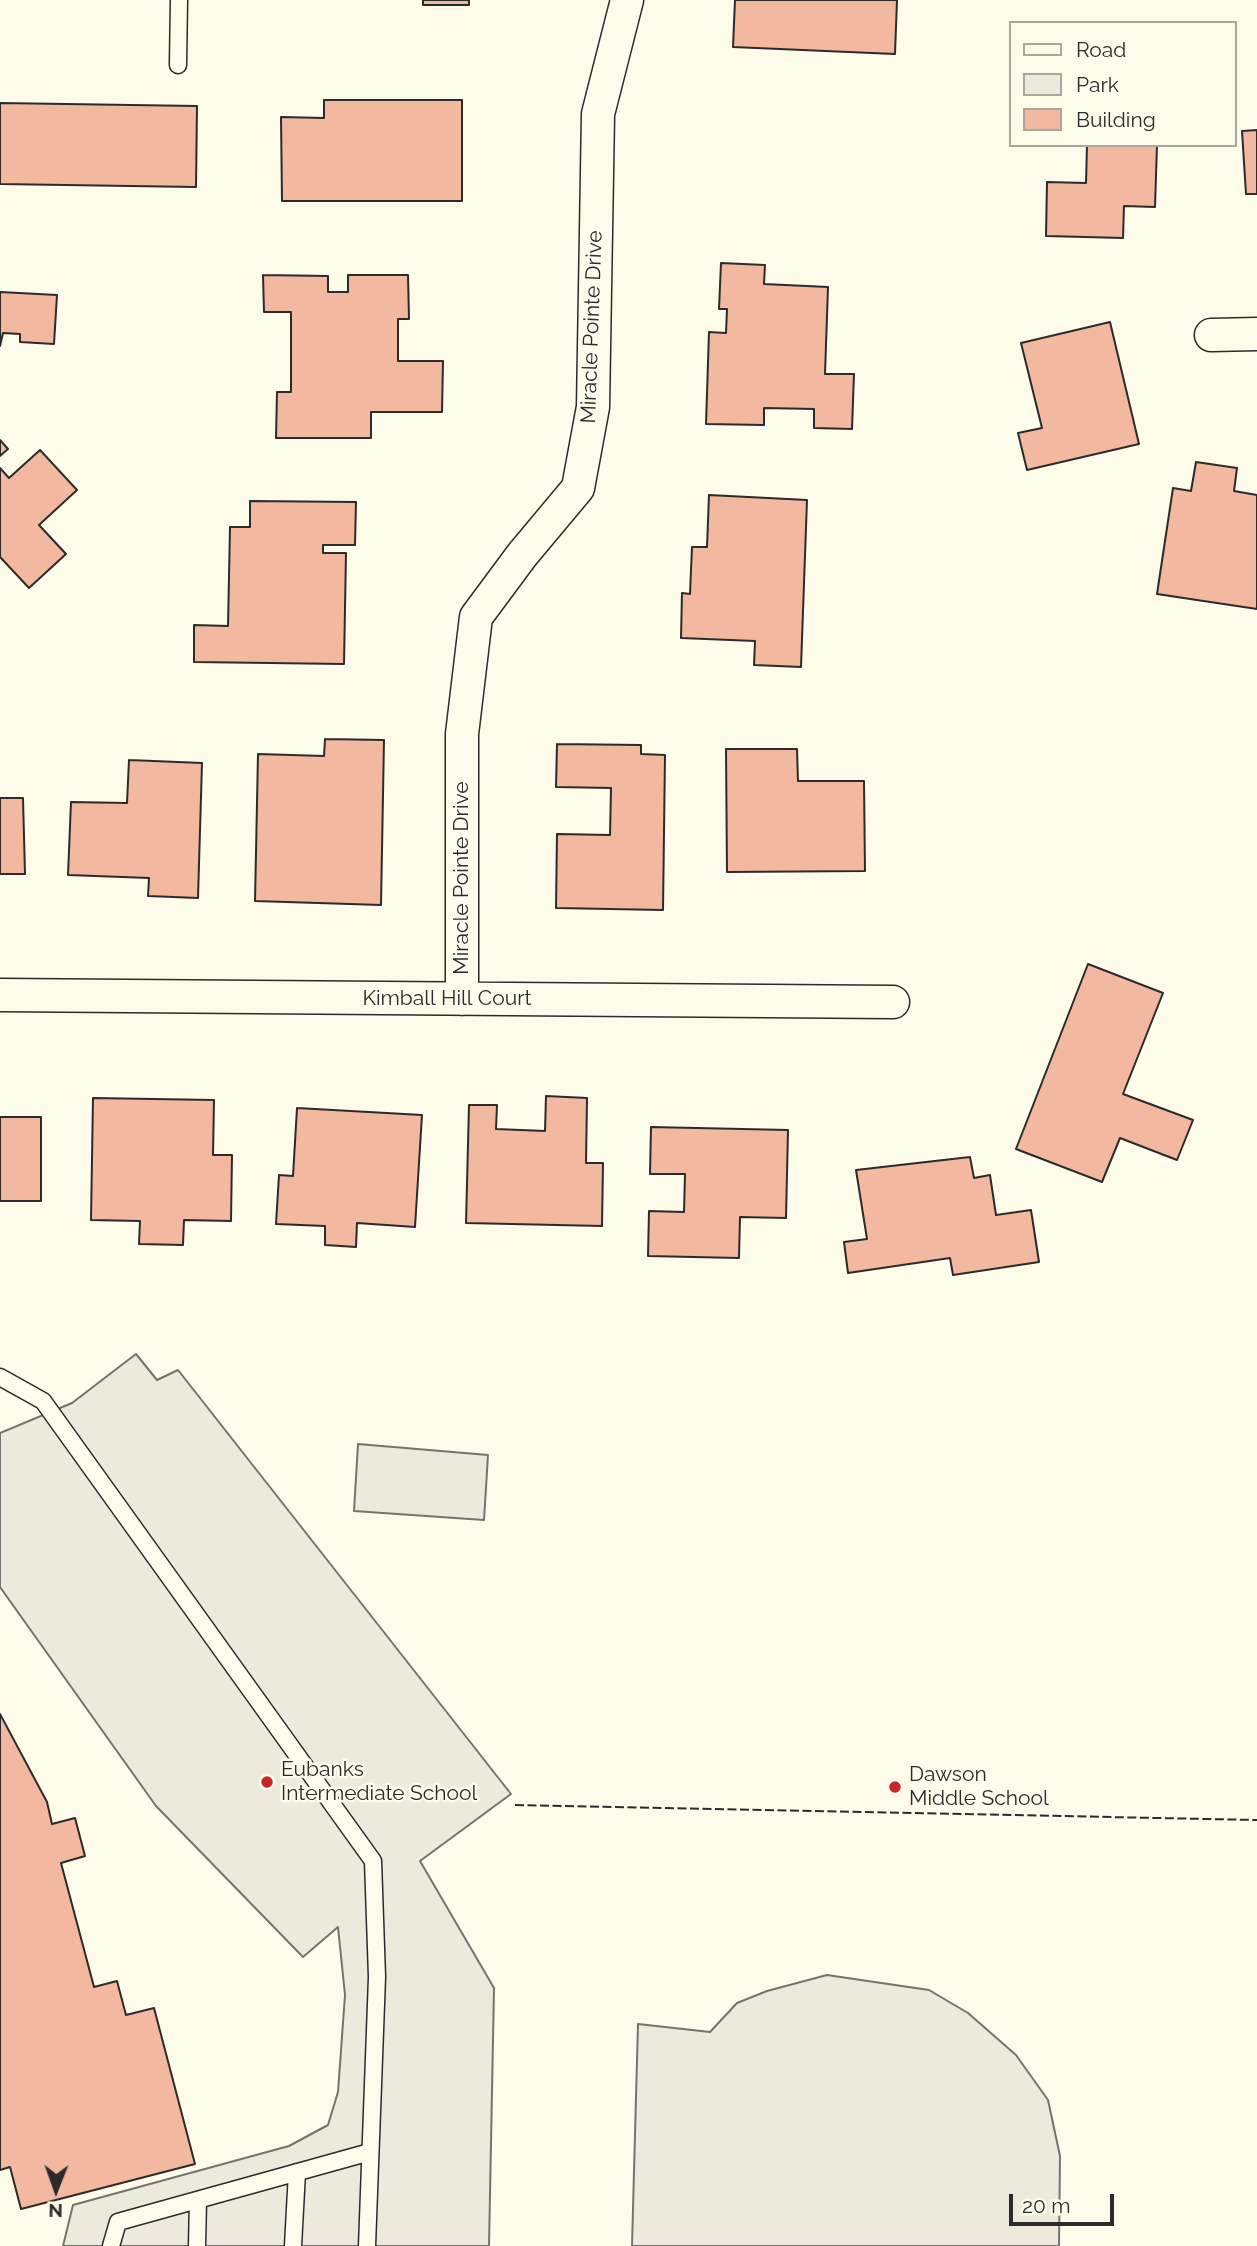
<!DOCTYPE html>
<style>
body{margin:0}
#map{position:relative;width:1257px;height:2246px;overflow:hidden;background:#fdfbea;font-family:Raleway,sans-serif}
canvas{display:block}
.legend{position:absolute;left:1009px;top:21px;width:228px;height:126px;box-sizing:border-box;background:#fdfbea;border:2px solid #a9a89e;margin:0;padding:9px 12px;list-style:none;font-size:21px;color:#2b2b2b}
.legend li{display:flex;align-items:center;gap:14px;height:35px}
.legend b{width:35px;border:2px solid #a9a89e}
.north{position:absolute;left:21px;top:2155px;width:70px;height:70px;-webkit-text-stroke:5px #fdfbea;paint-order:stroke;rotate:181deg;font-size:19px;font-weight:700;line-height:28px;text-align:center;color:#2b2b2b}
.north::after{content:'';display:block;margin:auto;width:24px;height:32px;background:#2b2b2b;clip-path:polygon(50% 0,100% 100%,50% 72%,0 100%)}
.scale{position:absolute;left:1009px;top:2194px;width:105px;height:32px;box-sizing:border-box;border:4px solid #2b2b2b;border-top:0;padding-left:9px;font-size:21px;line-height:24px;white-space:nowrap;color:#2b2b2b;-webkit-text-stroke:5px #fdfbea;paint-order:stroke}
</style>
<div id="map">
<canvas width="1257" height="2246"></canvas>
<ul class="legend">
<li><b style="height:9px;background:#fdfbea"></b>Road</li>
<li><b style="height:19px;background:#ecebdb"></b>Park</li>
<li><b style="height:19px;background:#f2b8a0"></b>Building</li>
</ul>
<div class="north">N</div>
<div class="scale">20 m</div>
</div>
<script>
const ctx = document.querySelector('canvas').getContext('2d');
ctx.lineJoin = 'round';
function paint(path, color) {
  ctx.fillStyle = color;
  ctx.fill(path, 'evenodd');
}
function toPath(rows) {
  const path = new Path2D();
  for (const r of rows) {
    path.moveTo(r[0], r[1]);
    for (let i = 2; i < r.length; i += 2) path.lineTo(r[i], r[i + 1]);
  }
  return path;
}
function strokePath(path, color, width, dash) {
  ctx.strokeStyle = color;
  ctx.lineWidth = width;
  ctx.lineCap = dash ? 'butt' : 'round';
  ctx.setLineDash(dash || []);
  ctx.stroke(path);
}
function drawText(font, color, halo, rows, align = 'center') {
  ctx.font = font + ' Raleway,sans-serif';
  ctx.lineWidth = 5;
  ctx.setLineDash([]);
  ctx.textBaseline = 'middle';
  ctx.strokeStyle = halo;
  ctx.fillStyle = color;
  for (const [text, x, y, turn = 0] of rows) {
    ctx.save();
    ctx.translate(x, y);
    ctx.rotate((+turn || 0) * Math.PI / 180);
    ctx.textAlign = isNaN(turn) ? turn : align;
    if (halo) ctx.strokeText(text, 0, 0);
    ctx.fillText(text, 0, 0);
    ctx.restore();
  }
}
const green = toPath([
 [358,1444,488,1455,484,1520,354,1511,358,1444],
 [827,1975,929,1990,968,2013,1016,2055,1048,2100,1060,2156,1059,2246,632,2246,638,2024,710,2032,737,2003,767,1991,827,1975]
]);
paint(green, '#ecebdb');
strokePath(green, '#74746e', 2);
const parking = toPath([
 [136,1354,157,1380,178,1370,511,1794,420,1861,494,1988,489,2246,63,2246,73,2205,289,2146,328,2125,338,2092,345,1995,338,1927,303,1957,156,1806,0,1587,0,1433,72,1403,136,1354]
]);
paint(parking, '#eceadb');
strokePath(parking, '#74746e', 2);
const building = toPath([
 [423,0,469,0,469,5,423,5,423,0],
 [735,0,897,0,895,54,733,47,735,0],
 [324,100,462,100,462,201,282,201,281,117,324,118,324,100],
 [0,103,197,106,196,187,0,184,0,103],
 [1257,130,1257,194,1246,194,1242,131,1257,130],
 [1087,145,1157,145,1155,207,1124,206,1123,238,1046,236,1047,182,1086,183,1087,145],
 [721,263,765,265,764,284,828,287,825,374,854,374,852,429,814,428,814,409,764,408,764,425,706,424,709,332,726,333,727,309,719,309,721,263],
 [263,275,328,276,328,292,348,292,348,275,408,275,409,319,398,319,398,361,443,361,442,412,371,412,371,438,276,438,277,392,291,392,291,312,264,312,263,275],
 [0,292,57,295,54,344,20,342,20,334,3,333,0,346,0,292],
 [1110,322,1139,444,1027,470,1018,433,1042,428,1021,343,1110,322],
 [0,440,8,449,0,456,0,440],
 [40,450,77,490,39,525,66,554,29,588,0,557,0,468,9,478,40,450],
 [1196,462,1237,468,1234,491,1257,495,1257,609,1157,594,1173,488,1191,491,1196,462],
 [709,495,807,500,801,667,754,665,755,641,681,638,682,593,690,594,692,547,707,547,709,495],
 [250,501,356,502,355,545,323,545,323,553,346,553,344,664,194,662,194,625,228,626,230,527,250,527,250,501],
 [325,739,384,740,381,905,255,901,258,754,324,756,325,739],
 [557,744,641,745,641,754,665,755,663,910,556,908,557,834,610,835,611,788,556,787,557,744],
 [726,749,797,749,798,781,864,781,865,871,727,872,726,749],
 [129,760,202,763,198,898,148,896,149,878,68,875,71,802,127,803,129,760],
 [0,798,23,798,25,874,0,874,0,798],
 [1088,964,1163,993,1123,1094,1193,1120,1177,1160,1120,1138,1102,1182,1016,1149,1088,964],
 [546,1096,587,1098,586,1163,603,1163,602,1226,466,1223,469,1105,497,1105,496,1129,545,1131,546,1096],
 [93,1098,214,1100,213,1155,232,1155,231,1221,184,1220,183,1245,139,1244,140,1221,91,1220,93,1098],
 [297,1108,422,1115,415,1227,357,1223,356,1247,325,1245,325,1226,276,1224,279,1175,293,1176,297,1108],
 [0,1117,41,1117,41,1201,0,1201,0,1117],
 [651,1127,788,1130,786,1218,740,1217,739,1258,648,1256,649,1211,684,1212,685,1174,650,1174,651,1127],
 [970,1157,974,1178,990,1175,996,1215,1031,1210,1039,1262,953,1275,950,1258,848,1273,844,1242,867,1239,856,1170,970,1157],
 [0,1714,47,1802,52,1824,75,1818,85,1856,61,1863,94,1987,117,1981,126,2015,154,2008,195,2164,21,2209,10,2167,0,2170,0,1714]
]);
paint(building, '#f2b8a0');
strokePath(building, '#2b2b2b', 2);
const lane = toPath([
 [178,65,179,0],
 [0,1377,43,1401,373,1861,377,1977,367,2246],
 [111,2246,118,2222,370,2152],
 [197,2246,198,2200],
 [293,2246,297,2172]
]);
const street = toPath([
 [1211,335,1257,334],
 [0,995,893,1002],
 [462,999,462,734,476,617,522,555,578,488,593,407,598,114,627,0]
]);
strokePath(lane, '#2b2b2b', 19);
strokePath(street, '#2b2b2b', 35);
strokePath(lane, '#fdfbea', 16);
strokePath(street, '#fdfbea', 32);
strokePath(toPath([
 [515,1805,1257,1820]
]), '#2b2b2b', 2, [9, 3.5]);
for (const [x, y, r, color] of [
 [267,1782,7,"#c62828"],
 [895,1787,7,"#c62828"]
]) {
  const dot = new Path2D();
  dot.arc(x, y, r, 0, 2 * Math.PI);
  ctx.fillStyle = color;
  ctx.fill(dot);
  strokePath(dot, '#fdfbea', 2.5);
}
drawText('21px', '#2b2b2b', '#fdfbea', [
 ["Miracle Pointe Drive",592,327,-88],
 ["Miracle Pointe Drive",462,878,-90],
 ["Kimball Hill Court",447,999]
]);
drawText('21px', '#2b2b2b', '#fdfbea', [
 ["Eubanks",281,1770],
 ["Intermediate School",281,1794],
 ["Dawson",909,1775],
 ["Middle School",909,1799]
], 'left');
</script>
